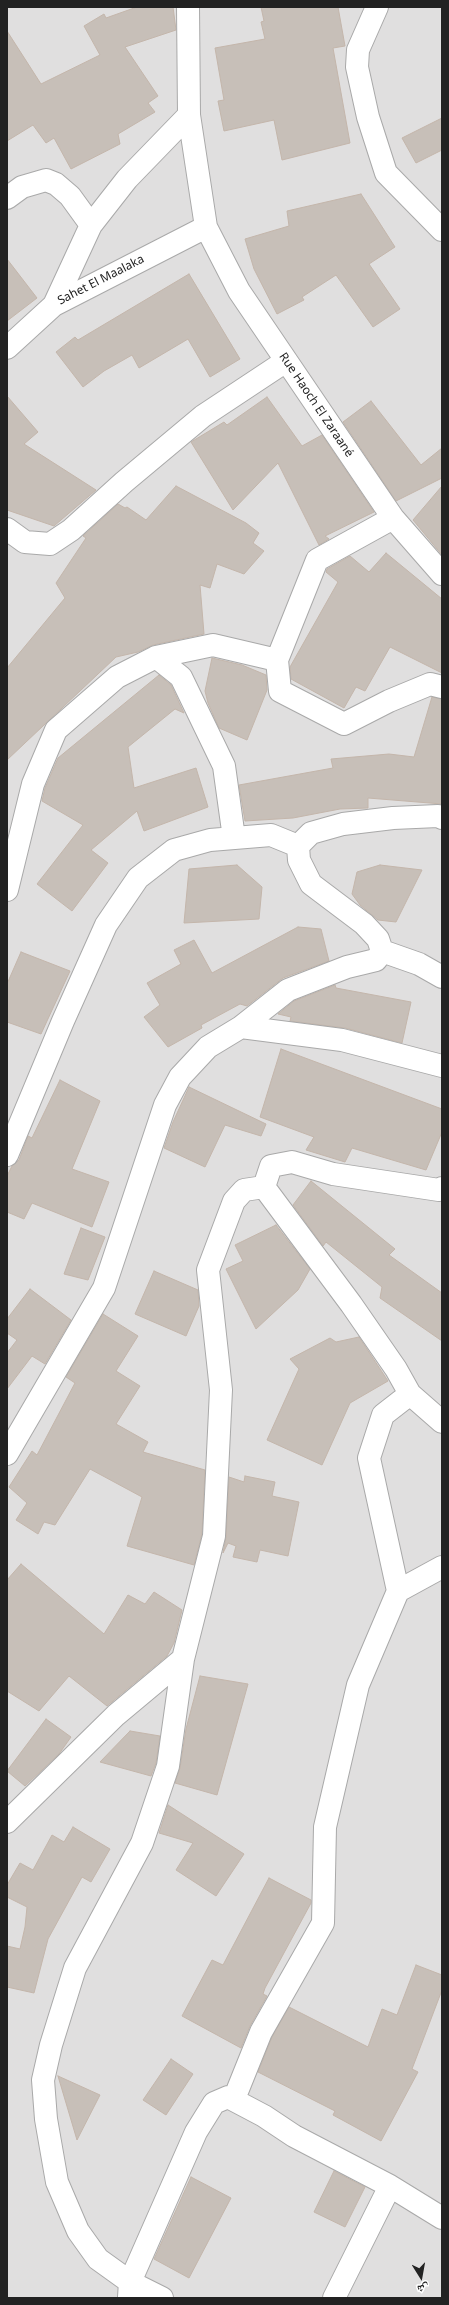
<!DOCTYPE html>
<meta charset="utf-8">
<style>
body{margin:0}
#map{position:relative;width:449px;height:2305px;overflow:hidden;background:#f2efe9;font-family:"Noto Sans","Noto Naskh Arabic",sans-serif}
canvas{display:block}
.frame{position:absolute;inset:0;border:8px solid #222;pointer-events:none}
.north{position:absolute;left:401px;top:2257px;width:40px;height:40px;-webkit-text-stroke:3px #fff;paint-order:stroke;rotate:169deg;font-size:11px;font-weight:700;line-height:16px;text-align:center;color:#222}
.north::after{content:'';display:block;margin:auto;width:14px;height:18px;background:#222;clip-path:polygon(50% 0,100% 100%,50% 72%,0 100%)}
</style>
<div id="map">
<canvas width="449" height="2305"></canvas>
<div class="frame"></div>
<div class="north">ش</div>
</div>
<script>
const ctx = document.querySelector('canvas').getContext('2d');
ctx.lineJoin = 'round';
function paint(path, color) {
  ctx.fillStyle = color;
  ctx.fill(path, 'evenodd');
}
function toPath(rows) {
  const path = new Path2D();
  for (const r of rows) {
    path.moveTo(r[0], r[1]);
    for (let i = 2; i < r.length; i += 2) path.lineTo(r[i], r[i + 1]);
  }
  return path;
}
function strokePath(path, color, width, dash) {
  ctx.strokeStyle = color;
  ctx.lineWidth = width;
  ctx.lineCap = dash ? 'butt' : 'round';
  ctx.setLineDash(dash || []);
  ctx.stroke(path);
}
function drawText(font, color, halo, rows, align = 'center') {
  ctx.font = font + ' "Noto Sans",sans-serif';
  ctx.lineWidth = 4;
  ctx.setLineDash([]);
  ctx.textBaseline = 'middle';
  ctx.strokeStyle = halo;
  ctx.fillStyle = color;
  for (const [text, x, y, turn = 0] of rows) {
    ctx.save();
    ctx.translate(x, y);
    ctx.rotate((+turn || 0) * Math.PI / 180);
    ctx.textAlign = isNaN(turn) ? turn : align;
    if (halo) ctx.strokeText(text, 0, 0);
    ctx.fillText(text, 0, 0);
    ctx.restore();
  }
}
paint(toPath([
 [7,7,442,7,442,2298,7,2298]
]), '#e0dfdf');
const building = toPath([
 [137,7,173,7,176,30,125,47,158,96,148,103,155,112,118,134,120,144,71,169,54,138,46,143,33,125,7,141,7,31,41,84,100,55,84,26,104,14,106,18,137,7],
 [261,7,338,7,345,46,333,48,350,143,282,160,274,120,224,131,218,101,224,100,215,48,265,39,261,22,264,21,261,7],
 [442,118,442,150,416,163,402,138,442,118],
 [361,194,395,247,369,264,400,309,373,327,336,275,302,297,304,300,277,314,254,269,245,239,289,226,287,211,361,194],
 [7,259,37,298,7,321,7,259],
 [189,274,240,359,210,377,188,339,139,368,132,355,104,371,83,387,56,352,75,337,78,340,189,274],
 [7,396,38,432,24,444,96,490,54,526,7,510,7,396],
 [267,397,302,446,322,435,374,512,325,536,329,539,319,545,278,463,233,510,191,442,224,422,227,425,267,397],
 [371,401,421,465,442,448,442,478,396,501,343,422,371,401],
 [176,486,246,523,259,533,253,543,264,551,244,574,217,564,210,588,200,585,204,634,153,645,138,652,116,657,7,760,7,668,65,598,56,583,86,538,83,536,118,504,125,508,127,507,146,520,176,486],
 [442,486,442,555,413,520,442,486],
 [386,553,442,599,442,673,390,647,365,691,356,687,344,708,291,679,290,667,338,582,326,572,327,569,350,556,369,572,386,553],
 [212,658,242,665,266,675,267,690,247,740,219,728,208,703,205,691,212,658],
 [159,675,171,685,184,713,175,709,128,747,134,788,196,768,208,807,144,831,137,811,91,850,108,863,72,911,37,884,83,825,42,801,45,788,58,758,159,675],
 [432,697,442,699,442,804,368,798,368,808,340,809,293,818,245,821,239,785,333,768,331,759,389,754,414,757,432,697],
 [237,865,262,887,259,919,184,923,189,869,237,865],
 [380,865,422,870,396,922,378,920,360,905,352,894,357,872,380,865],
 [298,927,321,929,329,961,283,978,247,1006,240,1004,201,1025,202,1028,168,1047,144,1017,160,1005,147,983,181,964,174,950,194,940,212,973,298,927],
 [21,952,70,971,41,1034,7,1022,7,984,21,952],
 [335,985,336,988,411,1002,402,1043,345,1028,290,1021,291,1017,278,1014,294,1001,335,985],
 [281,1049,442,1109,442,1132,426,1170,352,1148,345,1162,306,1150,314,1137,260,1117,281,1049],
 [60,1080,100,1101,72,1169,109,1182,92,1227,32,1203,24,1219,7,1212,7,1176,12,1166,19,1160,28,1136,32,1138,60,1080],
 [189,1087,266,1124,261,1136,225,1125,205,1167,164,1148,173,1122,189,1087],
 [311,1181,395,1249,389,1255,442,1293,442,1341,380,1298,382,1287,326,1242,323,1246,293,1205,311,1181],
 [276,1225,310,1269,298,1290,256,1329,226,1269,243,1261,235,1245,276,1225],
 [81,1228,105,1237,88,1280,64,1274,81,1228],
 [154,1271,198,1290,199,1306,186,1336,135,1314,154,1271],
 [30,1289,71,1320,45,1364,32,1356,7,1389,7,1353,17,1340,7,1333,7,1319,30,1289],
 [103,1314,138,1336,116,1371,140,1386,116,1424,148,1442,143,1452,205,1470,202,1534,194,1565,127,1546,142,1497,90,1469,55,1525,44,1522,38,1534,16,1520,27,1503,9,1487,32,1451,37,1455,75,1383,66,1377,103,1314],
 [359,1337,388,1381,350,1403,322,1465,267,1440,299,1369,290,1359,330,1338,336,1342,359,1337],
 [245,1476,275,1482,272,1496,299,1502,288,1556,260,1550,257,1562,233,1557,236,1546,228,1543,223,1553,226,1537,229,1477,244,1482,245,1476],
 [21,1564,104,1634,128,1595,145,1604,154,1592,182,1610,174,1643,167,1656,107,1706,69,1676,39,1711,7,1691,7,1580,21,1564],
 [200,1676,248,1684,217,1795,175,1783,180,1768,186,1729,200,1676],
 [46,1719,71,1737,59,1754,25,1786,7,1771,46,1719],
 [130,1731,160,1736,156,1763,151,1776,100,1762,130,1731],
 [168,1805,244,1854,216,1896,176,1870,193,1843,159,1833,168,1805],
 [73,1827,110,1849,91,1882,82,1877,48,1939,34,1993,7,1987,7,1946,20,1949,25,1927,27,1907,7,1897,7,1885,20,1863,33,1870,52,1835,64,1842,73,1827],
 [269,1878,311,1900,311,1903,265,1988,263,1994,267,1996,250,2026,241,2048,182,2016,212,1960,223,1965,269,1878],
 [416,1965,442,1975,442,1990,412,2069,418,2072,381,2141,333,2115,335,2111,258,2072,272,2037,289,2007,368,2047,382,2009,397,2015,416,1965],
 [171,2059,193,2074,166,2115,143,2100,171,2059],
 [58,2076,100,2095,77,2140,58,2076],
 [334,2171,365,2187,345,2227,314,2212,334,2171],
 [191,2177,231,2198,189,2278,154,2259,191,2177]
]);
paint(building, '#c7bfb8');
strokePath(building, '#c4b6ab', 1);
const minor = toPath([
 [188,7,189,115,206,227,239,291,393,518,442,574],
 [377,7,358,50,357,67,368,117,386,173,442,230],
 [7,198,22,187,46,180,56,184,70,196,91,225],
 [54,305,91,225,127,179,189,115],
 [7,348,54,305,206,227],
 [7,529,25,542,50,544,71,530,124,482,203,416,286,361],
 [156,657,181,677,224,766,234,838],
 [277,660,280,691,344,724,389,701,430,684,442,687],
 [7,890,33,784,56,730,117,677,156,657,213,645,277,660,317,560,393,518],
 [382,951,419,964,442,977],
 [241,1027,342,1040,442,1066],
 [7,1155,63,1021,106,925,138,878,174,850,210,840,271,835,298,846],
 [264,1187,271,1166,292,1162,333,1174,439,1190,442,1188],
 [7,1454,104,1288,165,1105,180,1077,208,1047,241,1027,288,990,347,967,376,960,382,951,378,939,364,924,311,884,299,860,298,846,311,833,343,824,393,818,438,816,442,818],
 [398,1591,369,1458,383,1415,410,1394],
 [7,1822,116,1715,183,1659,214,1536,221,1390,208,1270,234,1201,244,1190,264,1187,351,1304,396,1369,410,1394,442,1422],
 [234,2099,261,2032,323,1923,325,1827,358,1685,398,1591,442,1567],
 [129,2297,130,2282,196,2132,214,2103,228,2097,264,2116,294,2136,390,2186,442,2218],
 [162,2298,130,2282,98,2259,78,2231,57,2182,46,2119,43,2080,51,2045,75,1968,142,1843,168,1766,183,1659],
 [334,2298,390,2186]
]);
strokePath(minor, '#a9a9a9', 24);
strokePath(minor, '#fff', 22);
drawText('12px', '#222', '#fff', [
 ["Sahet El Maalaka",101,280,-27],
 ["Rue Haoch El Zaraané",316,405,56]
]);
</script>
